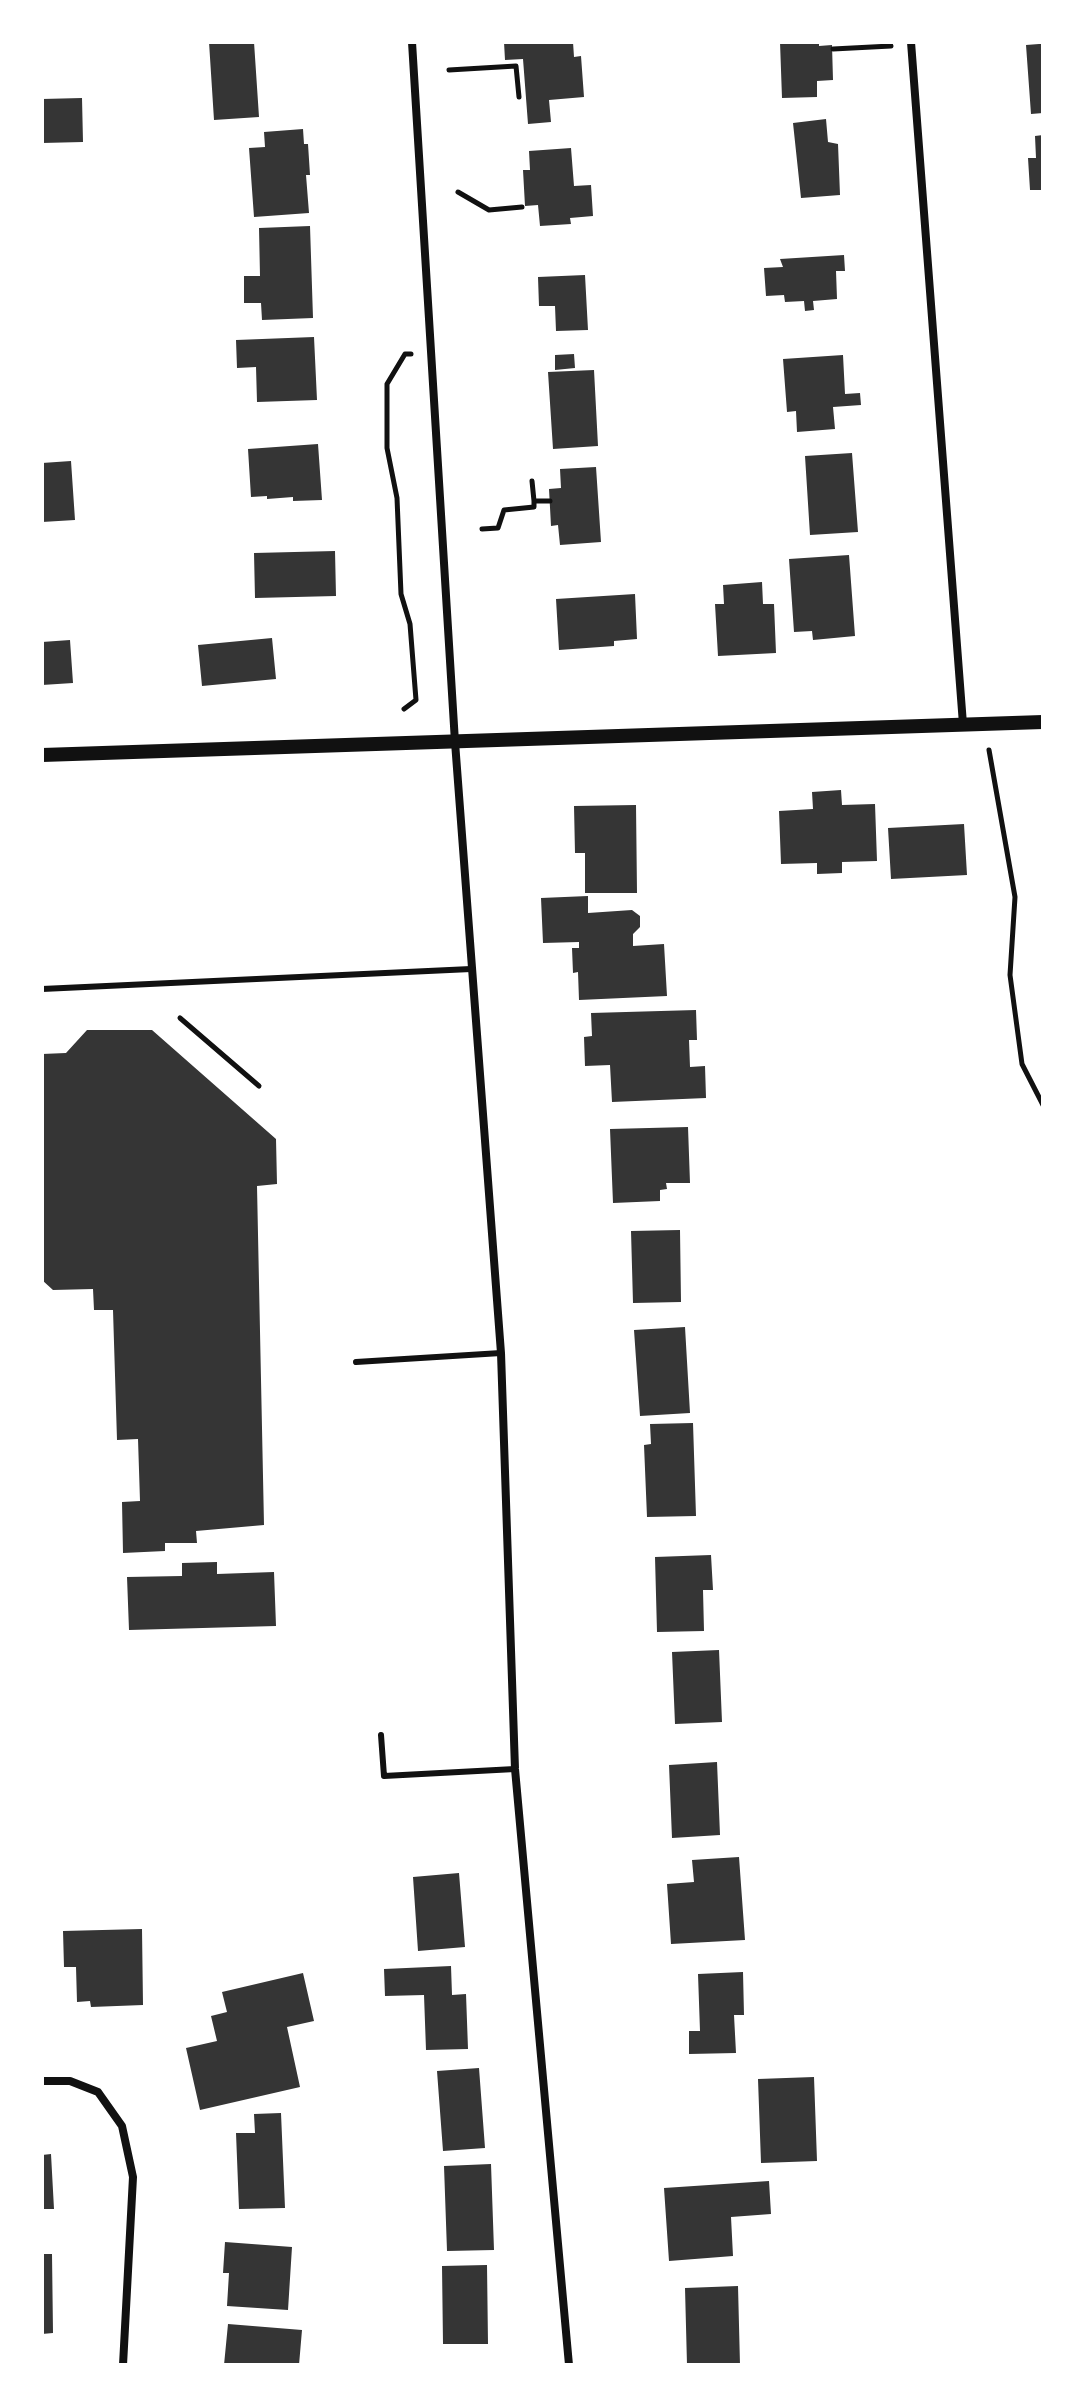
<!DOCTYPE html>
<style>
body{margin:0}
#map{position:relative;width:1085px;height:2407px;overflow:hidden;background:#fff;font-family:"Exo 2",sans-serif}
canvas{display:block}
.frame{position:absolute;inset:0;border:44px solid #fff;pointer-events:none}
</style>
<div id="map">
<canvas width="1085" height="2407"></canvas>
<div class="frame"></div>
</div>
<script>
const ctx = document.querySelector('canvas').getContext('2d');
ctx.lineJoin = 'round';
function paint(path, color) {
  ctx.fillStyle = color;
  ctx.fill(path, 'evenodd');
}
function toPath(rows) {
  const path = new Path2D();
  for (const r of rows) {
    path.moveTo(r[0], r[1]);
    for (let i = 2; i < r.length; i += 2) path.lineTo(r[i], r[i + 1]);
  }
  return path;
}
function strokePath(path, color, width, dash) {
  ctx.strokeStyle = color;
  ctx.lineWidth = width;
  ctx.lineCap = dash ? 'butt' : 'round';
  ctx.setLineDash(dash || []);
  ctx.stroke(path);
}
paint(toPath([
 [209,42,254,42,259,117,214,120],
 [504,42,573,42,574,57,581,56,584,97,549,100,551,122,528,124,523,59,505,60],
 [780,42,819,42,819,46,832,45,833,80,817,81,817,97,782,98],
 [1039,42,1043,42,1043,113,1031,114,1026,45,1039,44],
 [82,98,83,142,42,143,42,99],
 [826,119,828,142,838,144,840,195,801,198,793,123],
 [303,129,304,144,308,144,310,175,306,175,309,213,254,217,249,148,265,147,264,132],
 [1043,135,1043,190,1030,190,1028,158,1036,158,1035,136],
 [571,148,574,186,591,185,593,216,570,218,571,224,540,226,538,205,525,206,523,170,530,170,529,151],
 [310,226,313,318,262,320,261,303,244,303,244,276,260,276,259,228],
 [844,255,845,271,836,271,837,299,813,301,814,310,805,311,804,301,785,302,784,295,766,296,764,268,783,267,780,259],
 [585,275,588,330,556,331,555,306,539,306,538,277],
 [314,337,317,400,257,402,256,367,237,368,236,340],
 [574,354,575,368,555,370,555,355],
 [843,355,845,394,860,393,861,405,833,407,835,429,797,432,796,411,787,412,783,359],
 [594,370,598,446,553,449,548,372],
 [318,444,322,500,293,501,293,497,267,499,267,496,251,497,248,449],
 [852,453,858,532,810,535,805,456],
 [71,461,75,520,42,522,42,463],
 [596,467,601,542,560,545,558,525,551,526,549,489,561,488,560,469],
 [335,551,336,596,255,598,254,553],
 [849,555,855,636,813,640,812,631,794,632,789,559],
 [762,582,763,604,774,604,776,653,718,656,715,604,724,604,723,585],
 [635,594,637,639,614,641,614,646,559,650,556,599],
 [272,638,276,679,202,686,198,645],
 [70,640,73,683,42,685,42,642],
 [841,790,842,805,875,804,877,861,842,862,842,873,817,874,817,863,781,864,779,811,813,809,812,792],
 [636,805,637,893,585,893,585,853,575,853,574,806],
 [964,824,967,875,891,879,888,828],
 [588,896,588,913,632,910,640,916,640,927,633,934,633,946,664,944,667,996,579,1000,578,972,573,973,572,948,579,948,579,942,543,943,541,898],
 [696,1010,697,1040,689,1040,690,1067,705,1066,706,1098,612,1102,610,1065,585,1066,584,1037,592,1036,591,1013],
 [87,1030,152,1030,276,1139,277,1184,257,1186,264,1525,196,1531,197,1543,165,1543,165,1551,123,1553,122,1502,140,1501,138,1439,117,1440,113,1310,94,1310,93,1289,53,1290,42,1280,42,1054,66,1053],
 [688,1127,690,1183,666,1183,667,1189,660,1190,660,1201,613,1203,610,1129],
 [680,1230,681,1302,633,1303,631,1231],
 [685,1327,690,1413,640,1416,634,1330],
 [693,1423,696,1516,647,1517,644,1445,651,1444,650,1424],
 [711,1555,713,1590,703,1590,704,1631,657,1632,655,1557],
 [217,1562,217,1574,274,1572,276,1626,129,1630,127,1577,182,1576,182,1563],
 [719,1650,722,1722,675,1724,672,1652],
 [717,1762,720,1835,672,1838,669,1765],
 [739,1857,745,1940,671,1944,667,1884,694,1882,692,1860],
 [459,1873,465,1947,418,1951,413,1877],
 [142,1929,143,2005,91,2007,90,2001,77,2002,76,1967,64,1967,63,1931],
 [451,1966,452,1995,466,1994,468,2049,426,2050,424,1995,385,1996,384,1969],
 [743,1972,744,2015,734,2015,736,2053,689,2054,689,2031,700,2031,698,1974],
 [303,1973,314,2021,287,2027,300,2087,200,2110,186,2048,217,2041,211,2016,227,2012,222,1992],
 [479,2068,485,2148,443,2151,437,2071],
 [814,2077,817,2161,761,2163,758,2079],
 [281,2113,285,2208,239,2209,236,2133,255,2133,254,2114],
 [51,2154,54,2209,42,2209,42,2155],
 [491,2164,494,2250,447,2251,444,2166],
 [769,2181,771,2214,731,2217,733,2256,669,2261,664,2188],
 [225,2242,292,2247,288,2310,227,2306,229,2273,223,2273],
 [42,2254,52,2254,53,2333,42,2334],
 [487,2265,488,2344,443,2344,442,2266],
 [738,2286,740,2365,687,2365,685,2288],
 [228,2324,302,2330,299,2365,224,2365]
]), '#353535');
strokePath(toPath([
 [833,49,891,46],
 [449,70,516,66,519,97],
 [458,192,489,210,522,207],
 [532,481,534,501],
 [482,529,498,528,504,510,534,507,534,501,550,501],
 [404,709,416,700,410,624,401,594,397,498,387,448,387,384,405,354,411,354],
 [989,750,1015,897,1010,975,1022,1064,1043,1105],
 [180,1018,259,1086]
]), '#111', 5);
strokePath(toPath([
 [42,989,471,969],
 [356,1362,501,1353],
 [381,1735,384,1776,515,1769]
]), '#111', 6);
strokePath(toPath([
 [412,42,455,742,501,1353,515,1769,569,2365],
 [911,42,963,724],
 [42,2081,70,2081,98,2092,122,2126,133,2177,123,2365]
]), '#111', 8);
strokePath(toPath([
 [42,755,1043,722]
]), '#111', 14);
</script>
